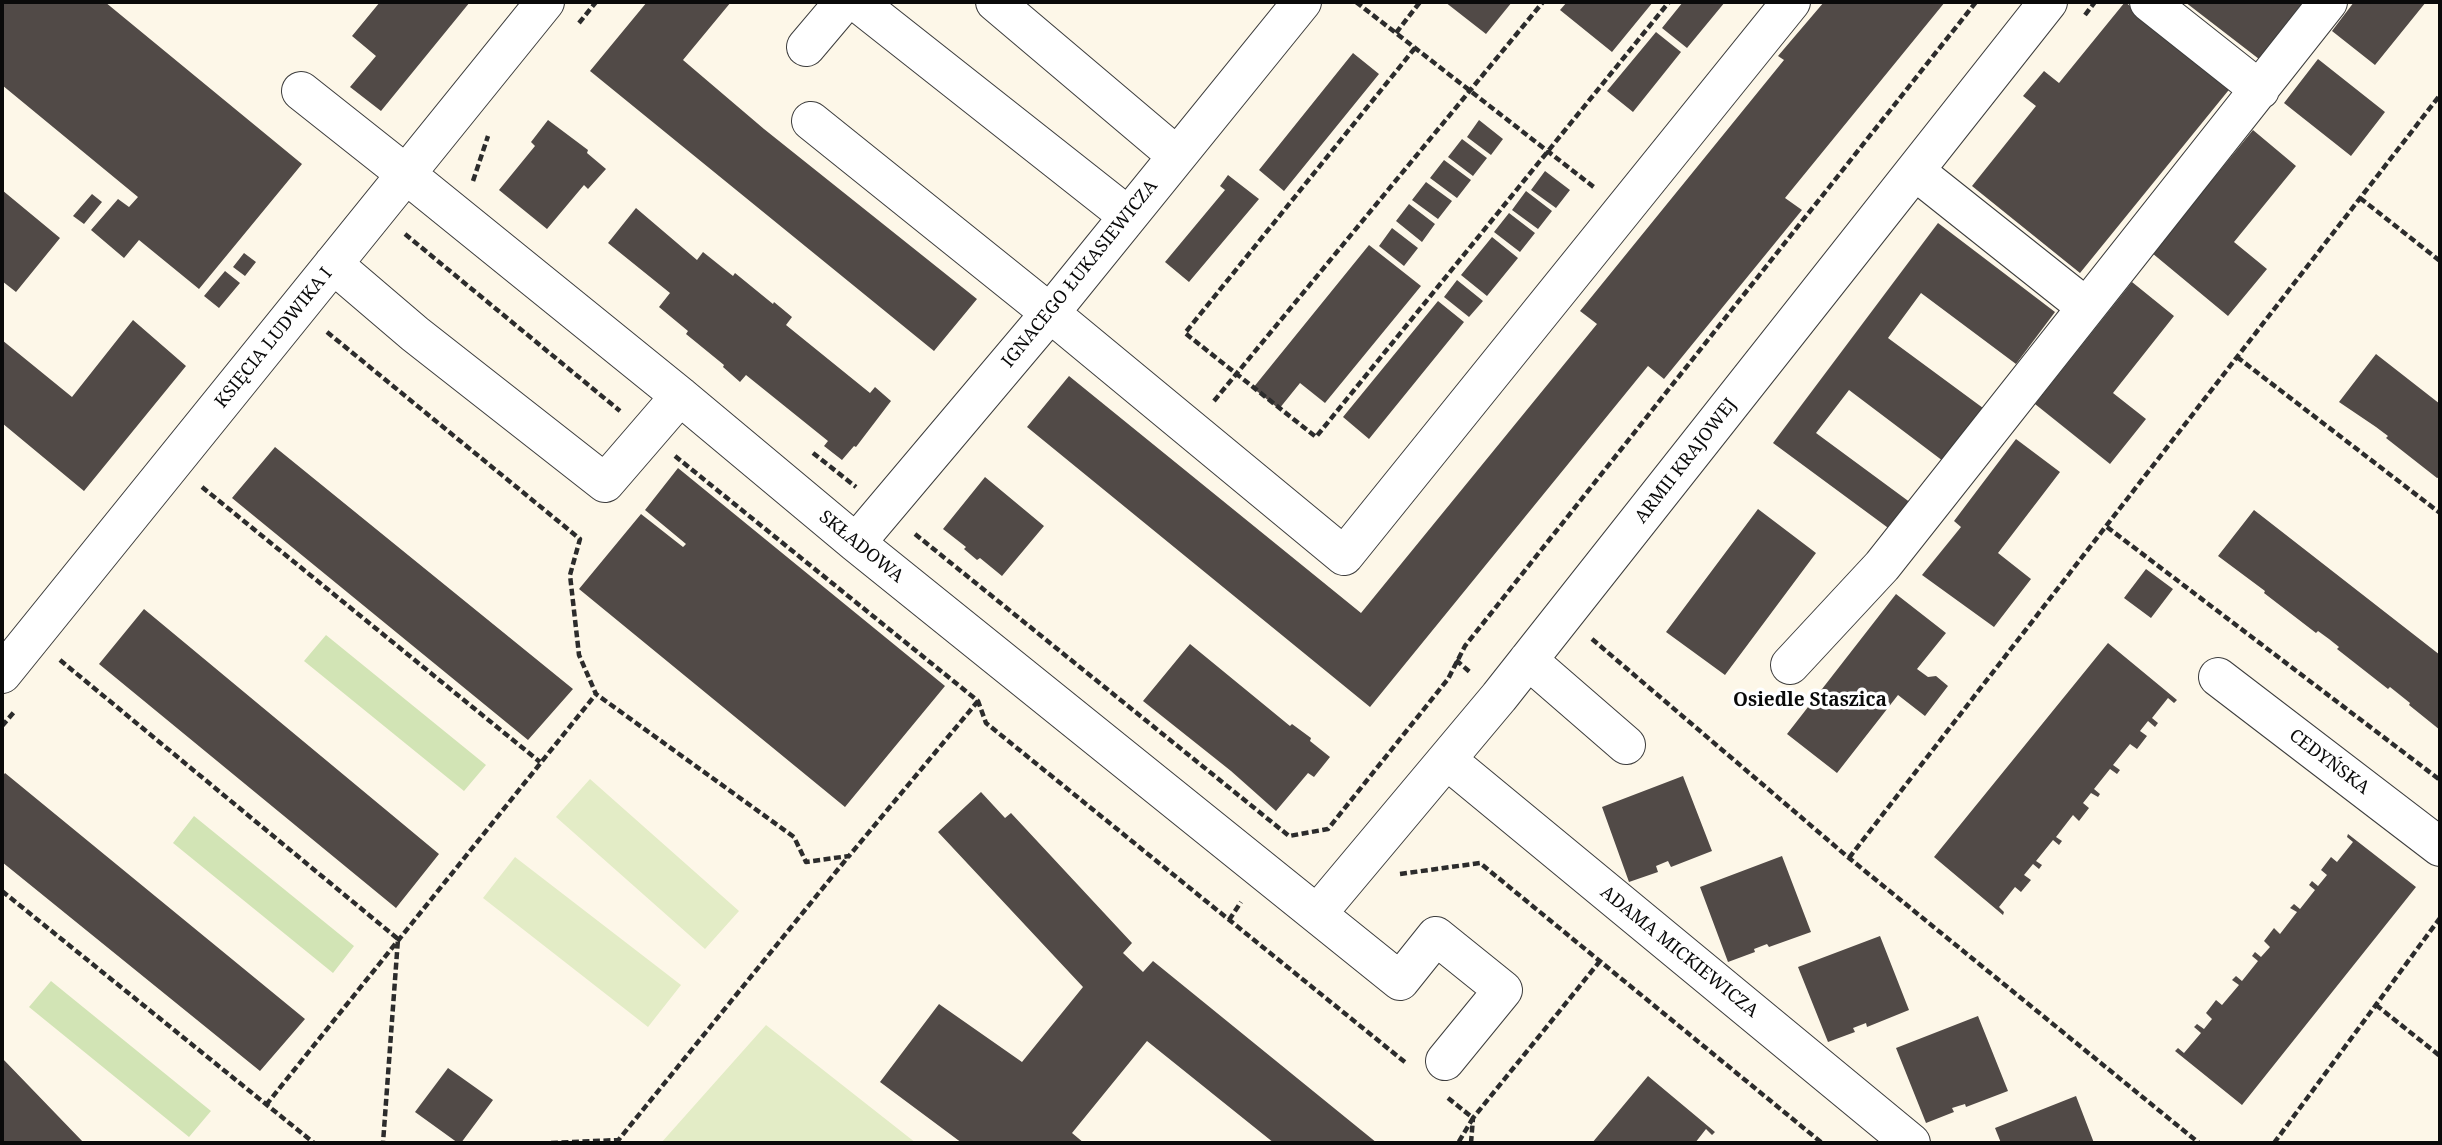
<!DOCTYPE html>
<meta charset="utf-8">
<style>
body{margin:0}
#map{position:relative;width:2442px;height:1145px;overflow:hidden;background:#fdf7e8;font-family:"Noto Serif",serif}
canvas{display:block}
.frame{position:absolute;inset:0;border:4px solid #0a0a0a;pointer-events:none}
</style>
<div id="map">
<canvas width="2442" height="1145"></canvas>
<div class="frame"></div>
</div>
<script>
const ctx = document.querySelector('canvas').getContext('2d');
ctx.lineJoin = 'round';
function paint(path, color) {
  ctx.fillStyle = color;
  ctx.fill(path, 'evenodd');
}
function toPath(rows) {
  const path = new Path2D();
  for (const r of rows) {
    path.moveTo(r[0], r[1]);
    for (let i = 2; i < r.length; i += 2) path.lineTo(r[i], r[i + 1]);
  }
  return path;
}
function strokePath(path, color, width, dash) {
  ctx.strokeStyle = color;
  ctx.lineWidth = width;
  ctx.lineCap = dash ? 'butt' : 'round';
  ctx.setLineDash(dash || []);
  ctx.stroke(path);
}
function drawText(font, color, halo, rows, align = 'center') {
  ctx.font = font + ' "Noto Serif",serif';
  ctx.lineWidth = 7;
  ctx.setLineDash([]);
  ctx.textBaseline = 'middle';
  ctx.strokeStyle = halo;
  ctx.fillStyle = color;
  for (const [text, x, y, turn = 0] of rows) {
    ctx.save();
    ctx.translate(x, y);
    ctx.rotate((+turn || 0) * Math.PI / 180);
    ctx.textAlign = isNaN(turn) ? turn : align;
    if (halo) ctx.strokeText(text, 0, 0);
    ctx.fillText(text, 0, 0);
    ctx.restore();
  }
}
paint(toPath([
 [326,635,486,765,464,791,304,661],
 [194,816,354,946,333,973,173,843],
 [51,981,211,1111,189,1137,29,1007]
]), '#d2e4b5');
paint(toPath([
 [590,779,739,911,705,949,556,817],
 [515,857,681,985,648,1027,483,898],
 [766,1025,916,1143,661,1143]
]), '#e3ecc6');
paint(toPath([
 [2,2,105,2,302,164,199,289,139,240,124,258,91,230,118,199,129,207,138,197,2,85],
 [380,2,470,2,381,111,350,87,376,56,352,36],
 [647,2,731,2,683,60,764,129,977,299,934,351,590,71],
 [1445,2,1512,2,1486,34],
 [1567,2,1653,2,1612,52,1560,10],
 [1683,2,1725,2,1687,48,1662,28],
 [1824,2,1945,2,1785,198,1802,210,1664,379,1648,366,1370,707,1027,427,1069,376,1361,613,1597,324,1580,311,1784,60,1778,56],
 [2125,2,2232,86,2080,273,1972,186,2036,106,2023,96,2044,71,2059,83],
 [2185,2,2304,2,2259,59],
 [2354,2,2426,2,2375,65,2332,31],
 [1656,32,1681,52,1633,112,1607,91],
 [1353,53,1379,74,1284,191,1259,170],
 [2318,59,2385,112,2351,156,2284,103],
 [548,120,588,150,587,153,606,169,588,189,584,185,547,229,499,190,535,146,531,142],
 [1479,120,1503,139,1491,155,1467,137],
 [2253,130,2296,166,2234,242,2267,269,2228,316,2152,253],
 [1462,139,1487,158,1473,176,1448,157],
 [1444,160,1471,180,1457,198,1430,178],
 [1545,171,1570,190,1556,208,1531,190],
 [1228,175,1259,199,1189,282,1165,262,1225,190,1220,186],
 [1426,182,1452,201,1438,219,1412,200],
 [2,190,60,238,16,292,2,281],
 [1526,191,1552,211,1538,229,1512,210],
 [92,194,102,202,84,224,73,216],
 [1409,204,1435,224,1422,242,1396,221],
 [636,208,697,260,703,252,733,276,735,273,773,304,774,302,792,317,786,325,870,393,875,387,891,401,856,447,854,446,842,460,824,446,828,441,746,375,740,382,723,367,724,365,686,334,688,331,659,307,670,293,608,243],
 [1509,213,1535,233,1520,252,1494,232],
 [1938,223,2055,312,2016,364,1921,293,1888,338,1983,408,1943,461,1849,390,1816,433,1911,503,1891,530,1773,443],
 [1392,228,1418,248,1404,266,1379,246],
 [1492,237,1518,258,1487,296,1461,275],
 [1369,245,1421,286,1325,403,1300,383,1279,409,1253,388],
 [244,253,256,262,245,276,233,267],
 [225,271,240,283,219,308,204,296],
 [1457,280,1483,301,1469,317,1444,297],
 [2132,282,2174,316,2113,393,2146,419,2110,464,2035,404],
 [1438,301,1464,322,1369,439,1343,417],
 [133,320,186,366,84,491,2,423,2,340,72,397],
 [2376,354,2440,404,2440,477,2437,478,2386,438,2388,436,2376,427,2339,402],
 [2016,439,2060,472,1998,553,2031,579,1994,627,1922,575,1961,527,1954,521],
 [275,447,573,689,528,740,232,498],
 [678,468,945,686,845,807,579,589,641,514,683,547,686,544,645,510],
 [985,477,1044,526,1002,576,980,558,977,560,964,549,966,547,943,529],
 [1758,509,1816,553,1725,675,1666,632],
 [2254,510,2440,655,2440,730,2409,705,2410,703,2390,687,2388,689,2337,649,2339,647,2329,639,2318,631,2316,633,2264,593,2265,591,2218,556],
 [2146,569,2173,589,2151,618,2124,598],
 [1896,594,1946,633,1917,669,1928,677,1936,676,1948,686,1925,716,1898,695,1837,773,1787,734],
 [144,609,439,854,396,908,99,664],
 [2108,643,2177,700,2174,703,2168,698,2152,718,2158,723,2155,727,2148,721,2140,731,2147,736,2137,749,2130,744,2113,765,2120,770,2117,774,2110,769,2094,789,2100,794,2098,797,2091,793,2083,803,2089,808,2079,821,2073,815,2056,837,2062,841,2059,845,2053,840,2036,861,2042,865,2039,869,2033,864,2024,875,2031,880,2021,892,2015,887,1999,907,2004,912,2003,915,1934,857],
 [1190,644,1290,726,1292,724,1311,738,1310,741,1330,757,1314,777,1308,773,1276,811,1231,771,1143,701],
 [5,773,305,1019,260,1071,2,862,2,777],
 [1683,776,1712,851,1671,867,1668,861,1656,866,1658,872,1629,882,1602,807],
 [981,792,1005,818,1011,813,1132,943,1123,953,1143,972,1153,961,1377,1143,1274,1143,1147,1041,1072,1133,1084,1143,962,1143,880,1082,939,1004,1022,1062,1083,987,938,832],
 [2348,834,2416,887,2242,1105,2175,1051,2178,1048,2184,1053,2201,1033,2194,1027,2197,1024,2204,1029,2212,1019,2206,1013,2216,1000,2222,1005,2239,985,2232,980,2236,976,2242,981,2258,961,2252,956,2255,952,2261,957,2270,947,2264,941,2274,928,2280,934,2297,912,2290,908,2294,904,2300,909,2315,890,2309,885,2312,881,2318,886,2327,875,2321,870,2331,857,2337,862,2353,842,2347,837],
 [1782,856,1811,932,1769,947,1767,944,1754,949,1755,952,1728,962,1700,887],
 [1880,936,1909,1010,1867,1027,1866,1023,1853,1028,1855,1032,1828,1042,1798,967],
 [1978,1016,2008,1091,1966,1107,1965,1104,1952,1108,1954,1112,1926,1123,1896,1048],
 [2,1058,84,1143,2,1143],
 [448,1068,493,1100,461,1143,458,1143,415,1112],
 [1648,1076,1715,1132,1712,1135,1706,1129,1695,1143,1592,1143],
 [2076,1096,2094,1143,2001,1143,1995,1128]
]), '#514a47');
const minor = toPath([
 [857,2,1128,216],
 [995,2,1177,156],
 [2149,2,2260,90],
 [806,47,844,2],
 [301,91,407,175,680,396,856,543,1400,981,1436,936,1503,990,1445,1061],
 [811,121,1050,313,1344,556,1791,2],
 [1915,171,2086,307],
 [333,264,415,334,605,483,680,396],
 [856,543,1050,313,1302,2],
 [1528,660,1626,745],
 [1790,665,1882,566,2328,2],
 [2,674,545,2],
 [2218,677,2440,847],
 [1447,760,1911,1143],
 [1317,914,1499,697,2048,2]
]);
strokePath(minor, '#3d3d3d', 40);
strokePath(toPath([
 [1356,2,1595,188],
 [2085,15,2095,2],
 [579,23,596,2],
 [1396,33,1420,2],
 [1415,48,1185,333,1316,437,1669,2],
 [473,181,488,136],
 [2360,198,2440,261],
 [405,234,620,411],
 [327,332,580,539,570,575,579,655,596,694,794,837,806,862,849,856,978,701],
 [2237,357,2440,513],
 [1214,401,1543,2],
 [813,453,856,487],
 [675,456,978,701,986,723,1406,1063],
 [202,487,540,762],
 [2107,527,2440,780],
 [915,534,1289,836,1328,829,1448,679,1465,646,1976,2],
 [1592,639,1849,858,2199,1143],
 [60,660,398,939,383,1143],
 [1456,660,1471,673],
 [2,726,14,712],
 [1849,858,2440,95],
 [1400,874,1480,863,1822,1143],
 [2,891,314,1143],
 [1229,920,1241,902],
 [2376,1005,2440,1056],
 [1448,1098,1473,1118,1458,1143],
 [266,1105,596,694],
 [551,1143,618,1140],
 [616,1143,848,857],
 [1471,1143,1473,1118,1600,961],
 [2274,1143,2440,918]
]), '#2c2c2c', 4.5, [7, 3.5]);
strokePath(minor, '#fff', 38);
drawText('18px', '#0a0a0a', '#fff', [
 ["IGNACEGO ŁUKASIEWICZA",1080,274,-51],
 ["KSIĘCIA LUDWIKA I",274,338,-51],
 ["ARMII KRAJOWEJ",1686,461,-52],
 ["SKŁADOWA",861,547,39],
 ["CEDYŃSKA",2329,762,37],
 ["ADAMA MICKIEWICZA",1679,952,39]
]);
drawText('bold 19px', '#0a0a0a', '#fff', [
 ["Osiedle Staszica",1810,701]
]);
</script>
